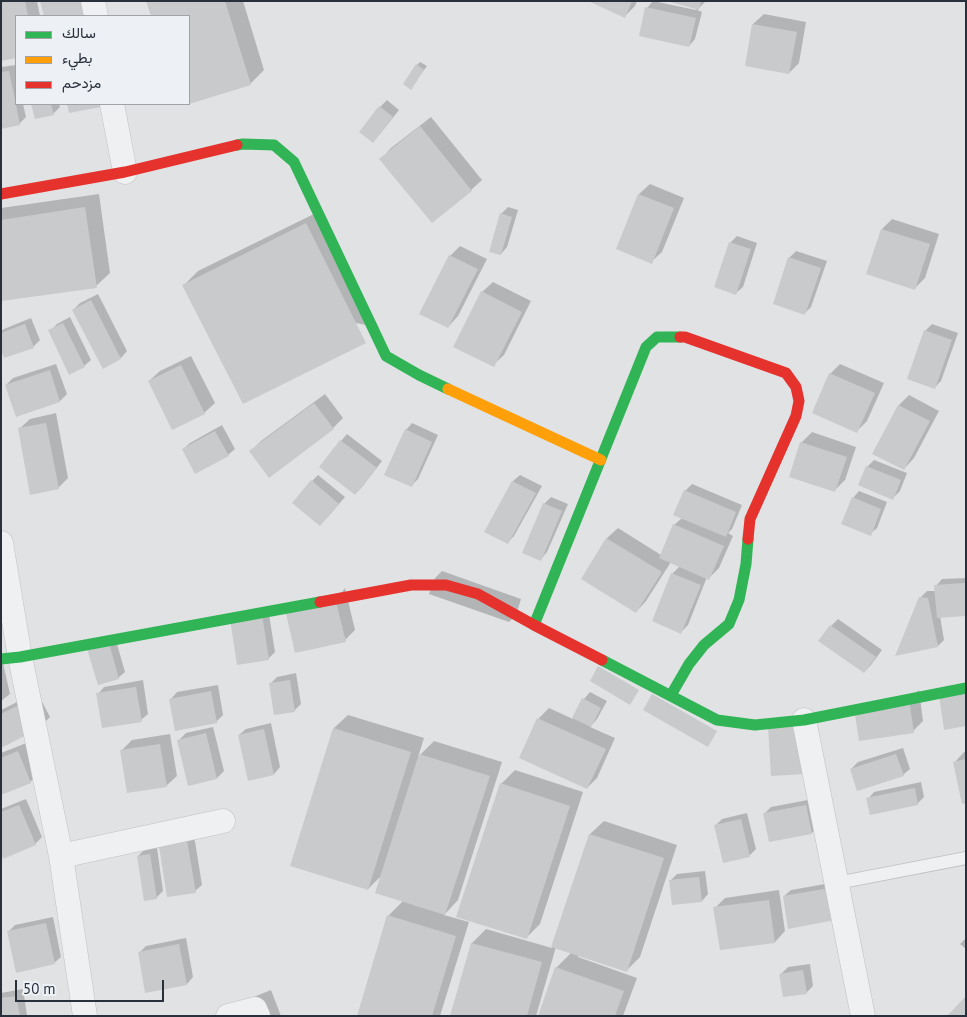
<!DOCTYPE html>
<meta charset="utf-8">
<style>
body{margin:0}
#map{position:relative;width:967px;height:1017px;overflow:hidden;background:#e0e2e4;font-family:"PT Sans",Vazirmatn,sans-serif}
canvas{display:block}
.frame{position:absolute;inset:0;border:2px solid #28303c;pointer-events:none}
.legend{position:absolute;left:15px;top:15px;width:175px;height:90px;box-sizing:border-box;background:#edf0f4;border:1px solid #9ea3aa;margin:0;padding:6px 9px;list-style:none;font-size:15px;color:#28303c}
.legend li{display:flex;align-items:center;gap:10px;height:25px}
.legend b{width:25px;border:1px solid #9ea3aa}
.scale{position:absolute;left:15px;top:980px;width:149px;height:22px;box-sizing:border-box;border:2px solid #28303c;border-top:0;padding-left:6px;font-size:15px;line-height:18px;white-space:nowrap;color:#28303c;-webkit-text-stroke:4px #edf0f4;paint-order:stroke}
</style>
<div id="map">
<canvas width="967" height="1017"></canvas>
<div class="frame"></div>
<ul class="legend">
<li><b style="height:6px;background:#30b455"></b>سالك</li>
<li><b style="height:6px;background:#ff9f0a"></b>بطيء</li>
<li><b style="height:6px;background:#e5322d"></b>مزدحم</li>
</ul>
<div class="scale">50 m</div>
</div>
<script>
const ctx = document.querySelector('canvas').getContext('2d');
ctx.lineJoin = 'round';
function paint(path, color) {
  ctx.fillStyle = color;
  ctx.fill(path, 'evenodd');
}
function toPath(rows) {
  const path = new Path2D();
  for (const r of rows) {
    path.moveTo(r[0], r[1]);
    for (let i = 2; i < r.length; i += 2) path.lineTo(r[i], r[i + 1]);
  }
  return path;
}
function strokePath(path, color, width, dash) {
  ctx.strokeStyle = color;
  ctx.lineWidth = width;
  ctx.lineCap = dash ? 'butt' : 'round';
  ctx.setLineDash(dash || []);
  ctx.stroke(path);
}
paint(toPath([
 [1,1,37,1,40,16,16,16,16,56,1,60],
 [147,1,243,1,264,70,250,84,189,103,189,16,152,16],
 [591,1,637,1,635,6,625,16],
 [653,1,696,10,697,8,669,1,706,1,697,10,702,12,695,39,689,46,647,8],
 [764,14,806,22,799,63,789,73,753,24],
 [420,62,427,66,411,88,417,65],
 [16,65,16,104,23,104,26,117,19,124,1,128,1,67],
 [387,100,399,110,380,134,373,141,380,107],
 [32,104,59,104,60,107,53,114,36,118],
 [431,117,482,180,471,190,381,159,391,148],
 [650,184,684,198,662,252,651,262,617,249,639,194],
 [99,194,110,273,96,286,1,300,1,208],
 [508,207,518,210,507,247,501,254,501,214],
 [320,211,379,328,184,285,198,271],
 [892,219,939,234,925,278,915,288,882,229],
 [737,236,757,243,743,287,736,293,730,243],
 [460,246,487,259,458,316,448,327,450,256],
 [796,251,827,261,811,307,805,313,789,258],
 [493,282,531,301,504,355,493,365,482,292],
 [98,294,127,351,121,358,73,310,80,303],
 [70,317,91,360,84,366,50,331,57,324],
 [31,318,40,340,33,347,1,346,1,331,4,329],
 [932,324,958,333,941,381,935,387,908,378,926,330],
 [191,356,215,403,204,413,149,381,160,371],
 [56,364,67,394,60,401,17,415,6,385,13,378],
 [840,364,884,383,867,421,857,431,830,374],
 [325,394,343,418,333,428,251,451,261,441],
 [909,395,939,411,914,458,904,469,874,453,899,405],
 [56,413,68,478,58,488,19,429,30,419],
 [412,423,438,435,418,479,411,486,406,430],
 [222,425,235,449,228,455,183,449,190,443],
 [812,432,856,447,845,480,835,490,801,443],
 [347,434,382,461,362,487,355,494,341,441],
 [874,460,907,473,900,491,893,498,867,467],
 [318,475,345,497,327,518,312,481],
 [520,475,542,486,514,536,507,543,486,531,513,481],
 [692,484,742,505,732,529,728,533,733,536,719,568,709,578,707,577,688,625,681,632,672,574,680,566,671,562,646,601,636,612,582,578,607,538,618,528,661,555,674,525,682,518,685,491],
 [859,491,887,502,877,528,870,534,853,498],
 [551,497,568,504,547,552,541,559,544,504],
 [442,571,521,599,516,615,509,622,429,594,435,578],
 [966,578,966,615,940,616,944,640,938,646,920,598,927,591,936,591,936,586,942,579],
 [345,588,355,630,345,640,296,652],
 [268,608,275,652,268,659,238,663],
 [838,619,882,650,871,665,864,672,831,626],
 [115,637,125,672,118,678,96,642],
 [1,663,3,663,10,694,1,701],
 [296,673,301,704,294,711,271,683,277,677],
 [143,680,148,714,141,720,98,694,104,687],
 [218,685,223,715,216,722,171,699,177,692],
 [919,690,923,721,913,731,860,739],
 [37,692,50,717,40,727,1,747,1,710],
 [590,692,607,701,597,719,590,727,615,738,597,778,587,788,521,758,539,718,549,708,573,719,584,699],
 [348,715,424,738,418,757,434,741,502,762,458,900,444,915,469,922,440,1016,358,1016,388,916,403,901,382,875,368,889,334,728],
 [271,723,280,767,274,774,239,735,246,729],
 [213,727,224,771,217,778,189,784,179,740,186,733],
 [170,734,177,776,166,786,121,751,132,740],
 [29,742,41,772,30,782,1,794,1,753],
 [903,748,910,769,903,775,851,769,858,762],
 [964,752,966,752,966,802,954,763],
 [515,770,583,792,540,924,526,938,501,784],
 [921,782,924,797,917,804,868,799,874,792],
 [26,799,42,837,35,844,1,850,1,809],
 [813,799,818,826,812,833,770,841,764,814,771,807],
 [747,813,756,849,749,856,715,826,722,819],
 [604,821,677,845,640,957,627,970,579,955,578,957,637,978,623,1016,539,1016,556,968,572,952,556,947,536,1016,451,1016,472,943,486,929,552,948,590,834],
 [193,829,202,885,195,891,160,841],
 [157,848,163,891,156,898,138,856,145,849],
 [705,871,708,894,702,901,670,881,677,874],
 [836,882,841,912,784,896,791,890],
 [779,890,785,931,775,942,715,908,725,898],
 [53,917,61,957,54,963,8,932,15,925],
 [186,938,193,977,187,984,139,953,146,946],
 [966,938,966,949,960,944],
 [810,964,813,986,806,993,781,974,788,967],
 [23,989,27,1015,1,1016,1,993],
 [271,990,281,1016,220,1016,229,1007]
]), '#0003');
paint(toPath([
 [1,1,25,1,28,16,16,16,16,58,1,61],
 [40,1,86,1,89,16,44,16],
 [146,1,225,1,251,85,189,104,189,16,151,16],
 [588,1,632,1,625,18],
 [667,1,701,1,699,10],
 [645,7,696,18,689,47,639,36],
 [752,24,797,32,789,74,745,66],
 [416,64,424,70,411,90,403,84],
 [9,71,20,125,1,129,1,72],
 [31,104,51,104,54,115,35,119],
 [67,104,100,104,101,107,69,113],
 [379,106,393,117,373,143,359,132],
 [420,126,472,191,432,223,379,159],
 [638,194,674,208,652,264,616,249],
 [85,207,97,288,1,301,1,220],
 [500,213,512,217,501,255,489,252],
 [306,223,366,343,243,404,182,285],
 [881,229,930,244,915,290,866,274],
 [729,242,751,249,736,295,714,287],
 [449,255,478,269,448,328,419,314],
 [788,257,821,268,805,315,773,304],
 [481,291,522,312,494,367,453,347],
 [91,300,121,359,103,369,72,310],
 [63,323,85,367,69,375,48,330],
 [25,324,34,348,4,358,1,350,1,333],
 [924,330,952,340,935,389,907,379],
 [181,365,205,414,172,430,148,381],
 [50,370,60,402,16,417,5,385],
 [829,373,875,393,857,433,812,413],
 [314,403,334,429,269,478,249,451],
 [898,405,930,421,904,470,872,454],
 [46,423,59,489,30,495,18,428],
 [405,429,432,442,412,487,384,475],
 [215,431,229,456,195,474,182,449],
 [340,440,377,468,355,495,319,467],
 [800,442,847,457,835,492,789,477],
 [866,466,901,480,893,500,858,485],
 [311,480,339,504,320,526,292,503],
 [512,481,536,493,508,544,484,532],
 [684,490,736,512,726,537,673,515],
 [852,497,881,509,871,536,841,524],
 [543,503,562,511,541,561,522,553],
 [673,524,724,546,709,580,659,558],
 [606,538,662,572,636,613,581,579],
 [671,573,701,585,681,634,652,621],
 [966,583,966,616,937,618,934,585],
 [919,597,928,598,938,647,895,656],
 [335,598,346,642,295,653,285,609],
 [262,614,269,660,237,665,230,619],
 [830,625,876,657,864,673,818,641],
 [109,643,119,679,98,685,87,649],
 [598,666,639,690,630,705,590,681],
 [290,680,295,712,274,715,269,683],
 [136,687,142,722,102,728,96,693],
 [211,691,217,723,175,731,169,699],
 [966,691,966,726,944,730,939,695],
 [652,694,717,731,708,747,643,710],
 [582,698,601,708,591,727,572,718],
 [909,700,914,733,859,741,854,708],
 [27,701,40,728,1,748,1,714],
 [537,718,606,749,587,789,519,758],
 [802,724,806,774,771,776,768,726],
 [333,728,411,752,368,890,290,866],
 [264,729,274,775,248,781,238,735],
 [206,733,217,779,188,786,177,740],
 [160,744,167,787,127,793,120,750],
 [18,751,31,783,1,795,1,758],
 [419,754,490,776,445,915,375,893],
 [896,754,904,776,857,791,850,769],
 [966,759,966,803,962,804,953,762],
 [500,783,570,806,527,939,456,917],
 [915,788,918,805,870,815,866,798],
 [19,805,36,845,3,859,1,853,1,812],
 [806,805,812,834,769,842,763,813],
 [741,819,750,857,723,863,714,825],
 [589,834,664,858,627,972,551,947],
 [186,835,196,893,167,897,158,840],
 [150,854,157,899,144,901,137,856],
 [699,877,702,902,672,905,669,880],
 [830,888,835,920,788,929,783,896],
 [769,900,775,943,720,950,713,907],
 [387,915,456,936,432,1016,357,1016],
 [46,923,55,964,16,973,7,931],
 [471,943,542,962,527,1016,450,1016],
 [179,944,187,985,145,993,138,952],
 [555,967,624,991,615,1016,538,1016],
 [803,970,807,994,783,997,779,974],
 [16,996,20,1016,1,1016,1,998],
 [966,996,966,1016,947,1016]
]), '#c8cacc');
const lane = toPath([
 [837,883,966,858]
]);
const street = toPath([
 [93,1,96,16],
 [112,104,125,172],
 [1,543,20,657,61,856,85,1016],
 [804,720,863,1016],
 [61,856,223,821],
 [228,1016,255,1009,258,1016]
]);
strokePath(lane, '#bec0c2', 14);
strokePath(street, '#bec0c2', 25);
strokePath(lane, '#eff0f1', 12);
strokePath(street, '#eff0f1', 24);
strokePath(toPath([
 [237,145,243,144,274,145,294,162,386,356,419,375,448,389],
 [534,625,646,347,657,337,680,337],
 [1,659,20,657,320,602],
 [602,660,717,720,755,725,804,720,966,688],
 [671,695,689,664,704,645,729,624,739,600,746,564,748,539]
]), '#30b455', 11);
strokePath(toPath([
 [448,389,601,460]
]), '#ff9f0a', 11);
strokePath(toPath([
 [1,194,125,172,237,145],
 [680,337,685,337,786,373,796,387,799,401,796,416,750,519,748,539],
 [320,602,411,585,446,585,478,594,534,625,602,660]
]), '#e5322d', 11);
</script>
